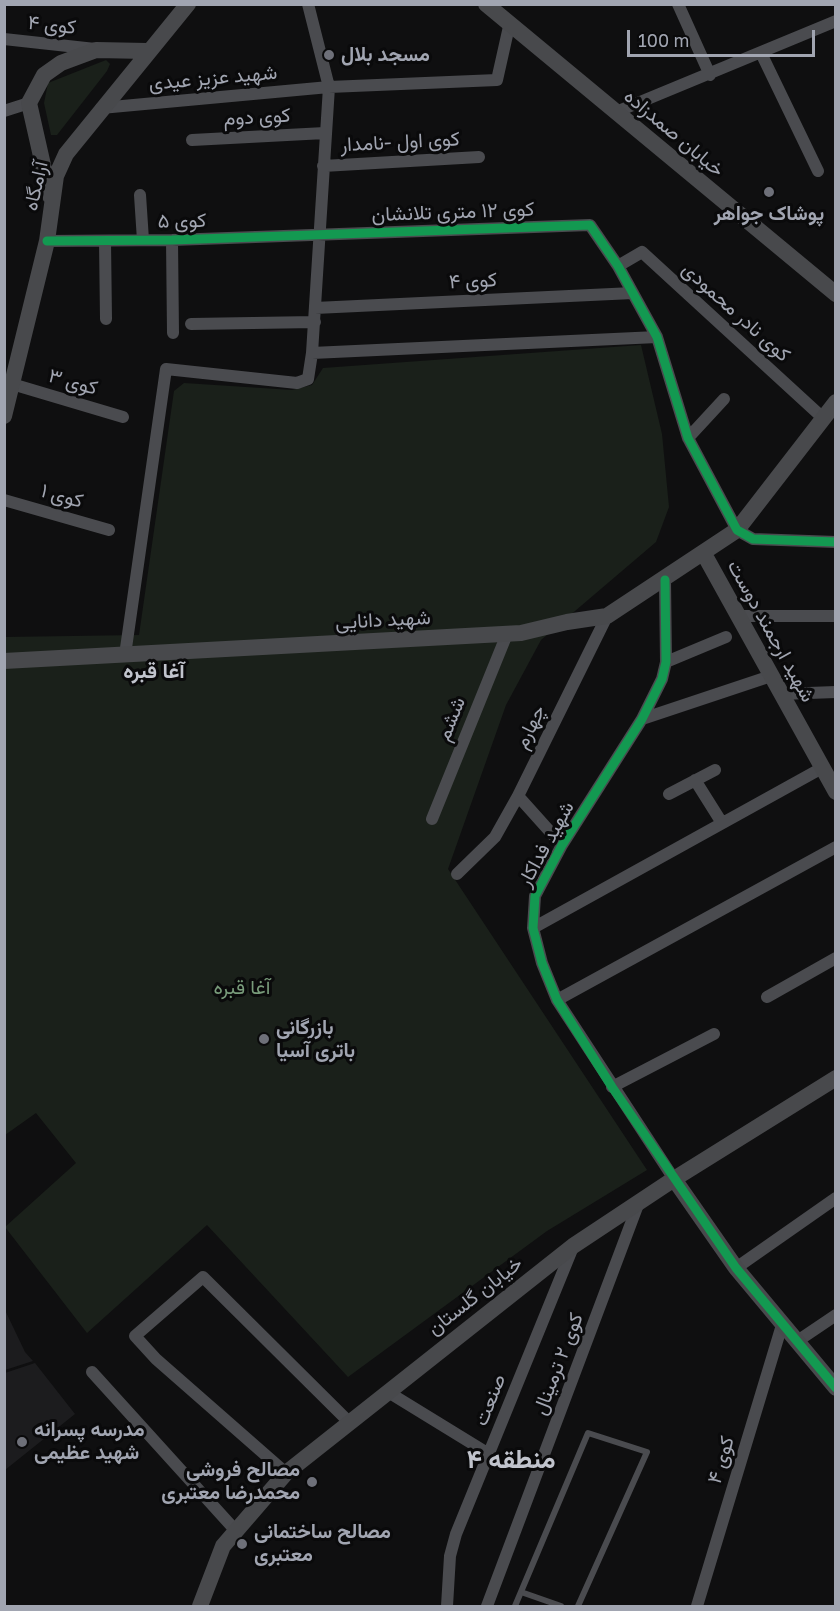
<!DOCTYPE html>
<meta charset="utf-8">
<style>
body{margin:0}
#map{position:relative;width:840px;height:1611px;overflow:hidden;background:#0f0f10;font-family:"Golos Text",sans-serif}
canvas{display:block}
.frame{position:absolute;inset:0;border:6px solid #a1a5b1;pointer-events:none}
.scale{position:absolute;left:627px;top:30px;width:188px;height:27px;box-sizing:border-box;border:3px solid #a1a5b1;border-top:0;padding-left:8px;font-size:18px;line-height:21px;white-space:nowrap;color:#a1a5b1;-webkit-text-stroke:4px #0a0a0b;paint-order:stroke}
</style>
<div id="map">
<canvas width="840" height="1611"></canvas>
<div class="frame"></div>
<div class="scale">100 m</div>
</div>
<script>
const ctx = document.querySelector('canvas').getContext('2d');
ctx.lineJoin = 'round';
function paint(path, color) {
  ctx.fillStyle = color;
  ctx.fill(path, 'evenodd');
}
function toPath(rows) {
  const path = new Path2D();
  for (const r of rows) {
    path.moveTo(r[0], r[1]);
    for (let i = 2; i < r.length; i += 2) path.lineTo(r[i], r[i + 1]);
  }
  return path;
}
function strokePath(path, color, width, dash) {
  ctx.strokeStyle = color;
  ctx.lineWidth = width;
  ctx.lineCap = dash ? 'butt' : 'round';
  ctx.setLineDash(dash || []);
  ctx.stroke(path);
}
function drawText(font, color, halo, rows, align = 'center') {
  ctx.font = font + ' "Golos Text",Vazirmatn,sans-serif';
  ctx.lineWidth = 6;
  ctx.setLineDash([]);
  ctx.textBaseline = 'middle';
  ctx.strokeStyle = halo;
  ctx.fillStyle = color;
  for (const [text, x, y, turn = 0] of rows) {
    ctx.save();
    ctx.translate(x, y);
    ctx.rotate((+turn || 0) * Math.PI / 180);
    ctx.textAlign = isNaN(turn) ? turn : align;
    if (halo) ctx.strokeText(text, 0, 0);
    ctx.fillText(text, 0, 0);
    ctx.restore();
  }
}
paint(toPath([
 [4,1308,25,1352,33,1361,5,1370],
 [35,1363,75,1414,5,1470,5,1373]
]), '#1c1c1e');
paint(toPath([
 [106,60,110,64,107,71,57,135,51,135,44,103,48,83],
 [641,345,662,434,669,507,656,542,541,640,506,705,448,869,647,1170,547,1231,348,1377,207,1225,87,1333,5,1227,76,1163,36,1113,5,1135,5,637,139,635,174,391,184,383,292,390,312,385,323,368]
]), '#1a201a');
strokePath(toPath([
 [521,1592,561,1606],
 [515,1606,588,1433,647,1452,578,1606]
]), '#4a4b4f', 6);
strokePath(toPath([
 [308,4,329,87,312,353],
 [678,4,710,75],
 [4,39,95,49],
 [761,53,818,171],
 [101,108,329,87,497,80,510,22],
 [4,111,29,103],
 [616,112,836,21],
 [192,140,325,133],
 [323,166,479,157],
 [140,195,143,240],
 [172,240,173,333],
 [47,241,172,240,590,225,618,266,657,337,688,438,737,530,753,539,836,542],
 [105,241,106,319],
 [618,266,642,252,823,418],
 [315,308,633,293],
 [191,324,315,322],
 [12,384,123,417],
 [688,438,724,399],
 [4,500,109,530],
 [665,580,666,662,662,679,642,719,562,845,535,896,533,928,542,963,557,1000,674,1179],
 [738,616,836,616],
 [125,655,166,369,297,383,308,379,312,353,657,337],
 [666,662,726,637],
 [781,694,836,692],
 [642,719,771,676],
 [695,780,722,823],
 [669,794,715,770],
 [432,819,507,634],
 [562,845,518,796,607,616],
 [457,874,495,837,518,796],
 [533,928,822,768],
 [767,997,836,958],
 [557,1000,836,847],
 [612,1087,714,1034],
 [736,1268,836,1198],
 [796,1342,836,1315],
 [92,1372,236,1531],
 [388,1392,489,1454],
 [286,1473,156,1359,135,1336,203,1277,348,1421],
 [447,1606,450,1556,456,1534,573,1247],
 [487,1606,639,1202],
 [697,1606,782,1325]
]), '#4a4b4f', 12);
strokePath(toPath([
 [486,4,836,294],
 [50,196,29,103,44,75,61,63,96,50,147,51],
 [4,416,47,241,56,176,66,154,188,4],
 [704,554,836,792],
 [4,661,521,633,567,622,607,616,737,530,836,402],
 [674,1179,736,1268,836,1388],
 [200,1606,223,1546,286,1473,573,1246,674,1179,836,1078]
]), '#48494c', 16);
strokePath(toPath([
 [47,241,172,240,590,225,618,266,657,337,688,438,737,530,753,539,836,542],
 [665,580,666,662,662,679,642,719,562,845,535,896,533,928,542,963,557,1000,612,1087,736,1268,836,1388]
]), '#139951', 9);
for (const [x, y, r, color] of [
 [329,55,6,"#6e7079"],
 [769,192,6,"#6e7079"],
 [264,1039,6,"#6e7079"],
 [22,1442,6,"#6e7079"],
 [312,1482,6,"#6e7079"],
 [242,1544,6,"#6e7079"]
]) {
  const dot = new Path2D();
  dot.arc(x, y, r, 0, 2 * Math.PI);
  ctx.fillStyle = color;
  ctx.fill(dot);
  strokePath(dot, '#0a0a0b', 2);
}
drawText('20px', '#a1a5b1', '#0a0a0b', [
 ["کوی ۴",52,25,6],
 ["شهید عزیز عیدی",213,78,-5],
 ["کوی دوم",257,117,-3],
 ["خیابان صمدزاده",674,133,40],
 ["کوی اول -نامدار",400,142,-3],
 ["آرامگاه",36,186,-77],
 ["کوی ۱۲ متری تلانشان",453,212,-2],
 ["کوی ۵",182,221,-1],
 ["کوی ۴",473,281,-3],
 ["کوی نادر محمودی",736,312,42],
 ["کوی ۳",73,382,16],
 ["کوی ۱",62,496,16],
 ["شهید دانایی",383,620,-3],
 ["شهید ارجمند دوست",771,631,61],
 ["ششم",451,719,-68],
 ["چهارم",530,727,-64],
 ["شهید فداکار",546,844,-61],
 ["خیابان گلستان",475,1296,-38],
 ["کوی ۲ ترمینال",558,1364,-69],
 ["صنعت",490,1400,-68],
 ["کوی ۴",721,1460,-73]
]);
drawText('bold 20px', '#a1a5b1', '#0a0a0b', [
 ["مسجد بلال",341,55],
 ["پوشاک جواهر",769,214,"center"],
 ["بازرگانی",276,1028],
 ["باتری آسیا",276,1051],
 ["مدرسه پسرانه",34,1430],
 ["شهید عظیمی",34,1453],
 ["مصالح فروشی",300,1470,"right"],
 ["محمدرضا معتبری",300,1493,"right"],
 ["مصالح ساختمانی",254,1532],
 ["معتبری",254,1555]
], 'left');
drawText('20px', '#789b7a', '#0a0a0b', [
 ["آغا قبره",242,988]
]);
drawText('bold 21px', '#c1c4cd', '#0a0a0b', [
 ["آغا قبره",154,671]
]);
drawText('bold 26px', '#c1c4cd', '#0a0a0b', [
 ["منطقه ۴",511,1460]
]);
</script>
